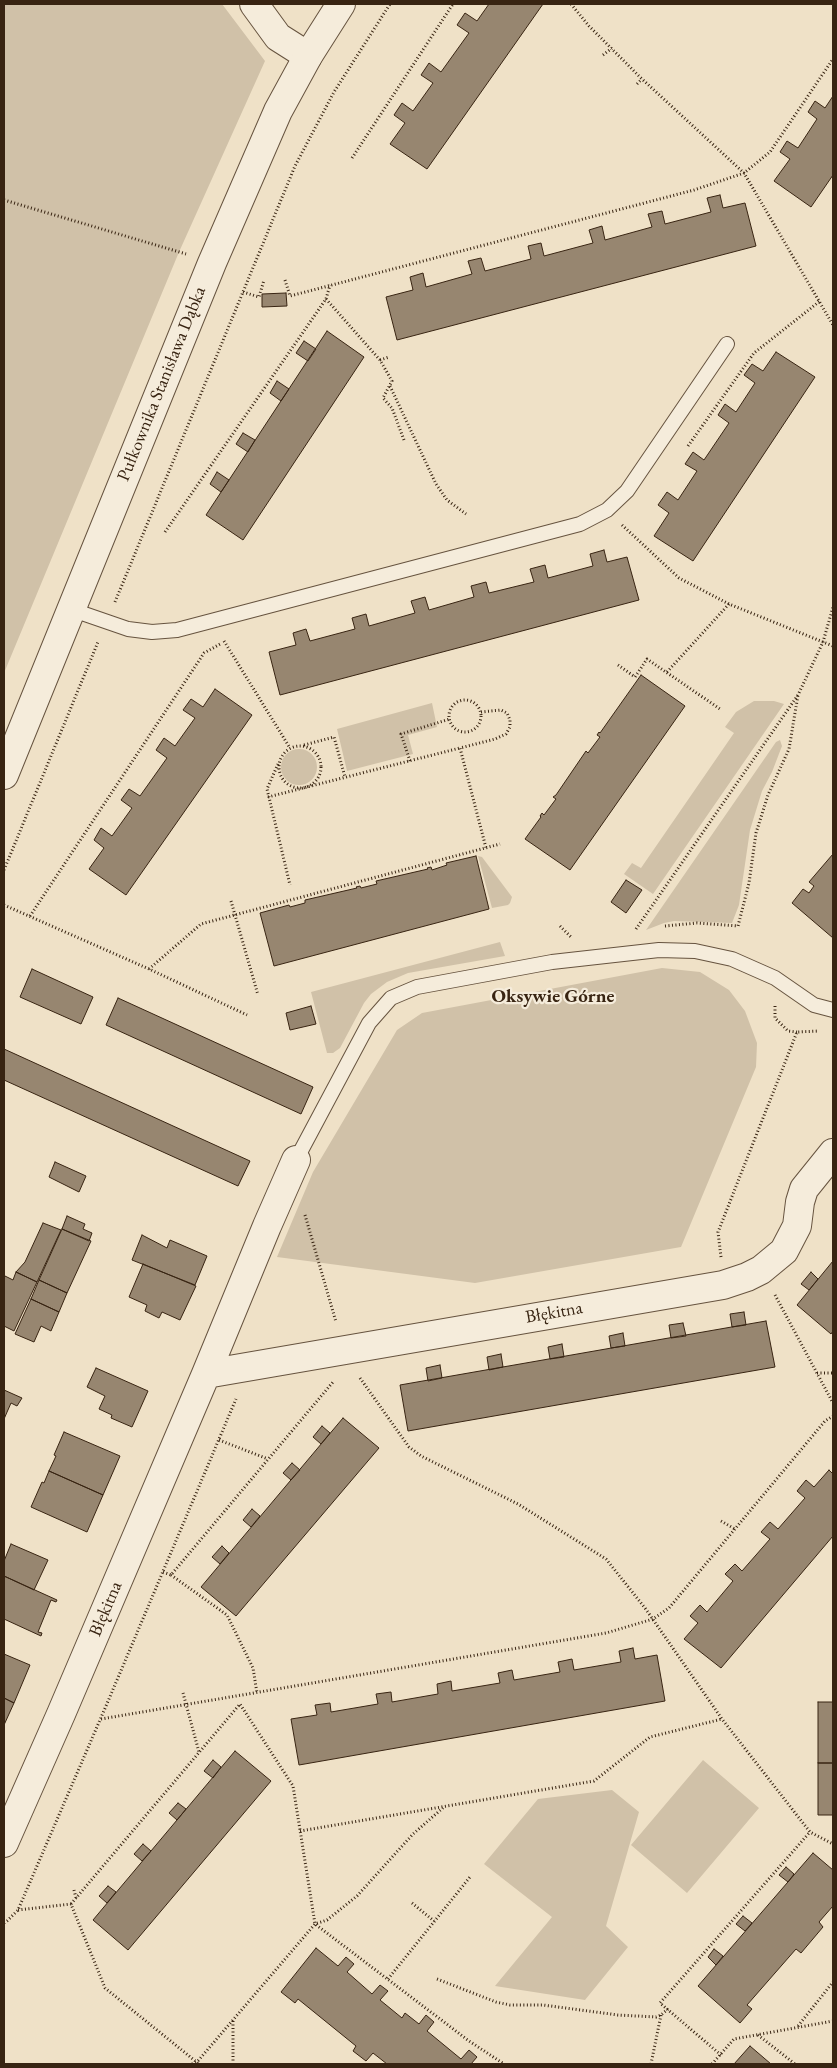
<!DOCTYPE html>
<meta charset="utf-8">
<style>
body{margin:0}
#map{position:relative;width:837px;height:2068px;overflow:hidden;background:#efe1c7;font-family:"EB Garamond",serif}
canvas{display:block}
.frame{position:absolute;inset:0;border:5px solid #382412;pointer-events:none}
</style>
<div id="map">
<canvas width="837" height="2068"></canvas>
<div class="frame"></div>
</div>
<script>
const ctx = document.querySelector('canvas').getContext('2d');
ctx.lineJoin = 'round';
function paint(path, color) {
  ctx.fillStyle = color;
  ctx.fill(path, 'evenodd');
}
function toPath(rows) {
  const path = new Path2D();
  for (const r of rows) {
    if (r.length === 3) {
      path.moveTo(r[0] + r[2], r[1]);
      path.arc(r[0], r[1], r[2], 0, 2 * Math.PI);
      continue;
    }
    path.moveTo(r[0], r[1]);
    for (let i = 2; i < r.length; i += 2) path.lineTo(r[i], r[i + 1]);
  }
  return path;
}
function strokePath(path, color, width, dash) {
  ctx.strokeStyle = color;
  ctx.lineWidth = width;
  ctx.lineCap = dash ? 'butt' : 'round';
  ctx.setLineDash(dash || []);
  ctx.stroke(path);
}
function drawText(font, color, halo, rows, align = 'center') {
  ctx.font = font + ' "EB Garamond",serif';
  ctx.lineWidth = 4.5;
  ctx.setLineDash([]);
  ctx.textBaseline = 'middle';
  ctx.strokeStyle = halo;
  ctx.fillStyle = color;
  for (const [text, x, y, turn = 0] of rows) {
    ctx.save();
    ctx.translate(x, y);
    ctx.rotate((+turn || 0) * Math.PI / 180);
    ctx.textAlign = isNaN(turn) ? turn : align;
    if (halo) ctx.strokeText(text, 0, 0);
    ctx.fillText(text, 0, 0);
    ctx.restore();
  }
}
paint(toPath([
 [4,4,222,4,265,61,179,252,4,673],
 [754,701,774,701,784,704,653,894,624,874,632,863,641,868,734,733,725,727,736,712],
 [432,703,437,727,408,735,413,754,347,771,337,729],
 [780,740,782,746,772,772,762,791,750,830,739,905,732,923,674,921,664,923,646,930,776,742],
 [299,767,18],
 [478,856,482,857,512,897,510,903,508,905,492,908],
 [500,942,505,956,408,973,387,982,371,994,364,1003,340,1048,333,1053,327,1053,311,992],
 [662,968,700,972,729,990,745,1011,757,1043,756,1067,681,1247,475,1283,277,1257,313,1172,397,1030,422,1013],
 [703,1760,759,1808,687,1893,631,1845],
 [612,1790,639,1812,606,1926,628,1947,585,2000,495,1986,552,1917,484,1864,538,1799]
]), '#d0c1a8');
const building = toPath([
 [489,4,543,4,427,169,390,144,405,123,394,115,402,103,413,111,433,83,421,75,429,63,441,72,469,33,457,25,465,13,477,21,489,4],
 [833,96,833,175,811,207,774,181,790,159,780,152,787,141,798,148,817,119,808,112,815,101,825,108,833,96],
 [720,195,723,208,745,203,756,246,397,340,386,297,413,290,410,277,423,273,426,287,472,274,468,261,481,258,485,271,531,259,528,246,541,243,544,256,593,243,589,230,602,226,605,240,652,227,648,214,662,211,665,224,711,212,707,198,720,195],
 [286,293,287,306,262,307,262,294,286,293],
 [327,331,364,357,243,540,206,515,327,331],
 [304,341,316,349,308,361,296,353,304,341],
 [776,352,815,377,693,561,654,536,669,513,658,505,667,492,678,500,697,471,685,464,693,452,704,460,729,423,718,415,725,404,736,412,755,383,744,375,752,364,763,371,776,352],
 [277,381,289,389,281,401,270,393,277,381],
 [243,433,255,440,248,452,236,444,243,433],
 [217,472,229,480,221,492,210,484,217,472],
 [604,550,607,562,627,557,639,600,280,695,269,652,296,645,293,633,306,629,310,641,355,629,352,618,366,614,369,626,415,613,411,601,425,597,429,610,474,597,471,586,486,582,489,593,534,582,530,569,545,565,548,578,593,566,590,554,604,550],
 [641,675,685,706,570,870,525,839,541,817,540,816,542,813,544,815,556,799,553,797,556,795,586,751,588,753,600,737,597,735,599,732,600,733,641,675],
 [215,689,252,715,126,895,89,869,104,848,94,840,101,828,112,836,132,808,121,800,129,789,140,796,167,758,156,750,164,738,175,746,195,718,183,710,191,699,203,707,215,689],
 [833,854,833,938,792,903,803,889,809,893,814,886,809,882,833,854],
 [476,856,489,909,274,966,260,913,289,905,290,907,305,903,305,900,357,888,356,887,360,886,361,888,377,884,376,881,428,869,427,868,431,867,432,870,447,865,446,863,476,856],
 [626,880,642,890,626,913,611,902,626,880],
 [32,969,93,997,81,1024,20,997,32,969],
 [118,998,313,1087,301,1114,106,1025,118,998],
 [311,1006,316,1024,290,1030,286,1013,311,1006],
 [4,1049,250,1161,238,1186,4,1080,4,1049],
 [55,1162,86,1176,79,1192,49,1177,55,1162],
 [67,1216,85,1224,83,1229,92,1233,89,1241,62,1229,67,1216],
 [43,1223,61,1230,37,1282,16,1272,25,1262,43,1223],
 [62,1229,91,1241,67,1293,39,1280,62,1229],
 [142,1235,167,1248,170,1240,207,1256,195,1285,132,1260,142,1235],
 [833,1261,833,1331,831,1334,797,1305,833,1261],
 [143,1264,196,1286,180,1320,162,1312,159,1318,145,1311,147,1305,129,1297,143,1264],
 [16,1272,37,1282,14,1331,4,1326,4,1279,5,1276,13,1280,16,1272],
 [811,1272,818,1279,809,1290,801,1284,811,1272],
 [39,1280,67,1293,59,1312,31,1299,39,1280],
 [31,1299,59,1312,51,1331,41,1326,34,1342,15,1334,31,1299],
 [744,1312,746,1325,732,1327,730,1314,744,1312],
 [766,1321,775,1367,408,1431,400,1385,766,1321],
 [683,1323,686,1336,671,1338,669,1325,683,1323],
 [623,1333,625,1346,611,1348,609,1336,623,1333],
 [562,1344,564,1357,550,1359,548,1347,562,1344],
 [501,1354,503,1367,489,1370,487,1357,501,1354],
 [440,1365,442,1378,428,1381,426,1368,440,1365],
 [96,1368,148,1391,132,1427,111,1418,112,1415,99,1409,105,1396,87,1387,96,1368],
 [4,1390,22,1398,17,1406,11,1403,4,1419,4,1390],
 [343,1418,379,1448,236,1616,201,1587,343,1418],
 [322,1426,330,1433,321,1444,313,1437,322,1426],
 [64,1432,120,1456,103,1495,49,1471,56,1456,54,1455,64,1432],
 [292,1463,300,1470,291,1480,283,1473,292,1463],
 [829,1470,833,1474,833,1536,721,1668,684,1639,698,1623,690,1616,700,1605,707,1612,733,1581,725,1574,735,1564,742,1571,770,1539,761,1532,770,1522,778,1529,805,1498,797,1491,806,1480,814,1487,829,1470],
 [49,1471,103,1495,87,1532,31,1507,42,1482,44,1483,49,1471],
 [252,1509,260,1516,251,1527,243,1520,252,1509],
 [11,1544,48,1560,34,1590,4,1576,4,1561,11,1544],
 [222,1546,229,1553,220,1564,212,1557,222,1546],
 [4,1576,57,1600,56,1602,51,1600,38,1632,42,1633,41,1636,4,1619,4,1576],
 [633,1648,635,1659,657,1655,665,1701,299,1765,291,1719,317,1715,315,1705,330,1703,331,1712,378,1704,376,1694,391,1692,392,1702,438,1694,437,1684,451,1681,452,1691,500,1683,498,1673,512,1670,514,1680,560,1672,558,1662,572,1659,574,1670,621,1662,619,1651,633,1648],
 [4,1654,30,1665,14,1703,4,1698,4,1654],
 [4,1698,14,1703,4,1725,4,1698],
 [818,1702,833,1702,833,1763,818,1763,818,1702],
 [235,1751,271,1781,128,1950,93,1920,235,1751],
 [213,1760,221,1767,213,1778,204,1771,213,1760],
 [818,1763,833,1763,833,1815,818,1815,818,1763],
 [178,1803,186,1809,177,1820,169,1813,178,1803],
 [143,1844,151,1851,142,1861,134,1854,143,1844],
 [813,1853,833,1870,833,1906,819,1922,823,1927,801,1953,796,1949,747,2005,752,2009,740,2023,698,1986,813,1853],
 [786,1867,794,1874,788,1882,779,1875,786,1867],
 [108,1886,116,1892,107,1903,99,1896,108,1886],
 [743,1916,752,1923,745,1931,736,1924,743,1916],
 [316,1948,338,1966,346,1957,354,1964,347,1972,372,1994,380,1985,388,1991,380,2000,402,2018,405,2013,419,2024,426,2015,434,2022,427,2031,461,2059,469,2050,477,2057,471,2064,387,2064,373,2053,366,2061,353,2051,356,2046,298,1999,295,2003,281,1992,316,1948],
 [714,1949,723,1956,716,1965,708,1957,714,1949],
 [750,2046,771,2064,734,2064,750,2046]
]);
paint(building, '#978670');
strokePath(building, '#382412', 1);
const service = toPath([
 [70,609,128,629,152,632,177,630,580,524,607,510,627,491,727,344],
 [296,1160,369,1023,391,998,417,987,552,962,659,950,695,951,732,959,775,978,814,1005,833,1010]
]);
const minor = toPath([
 [254,4,278,37,308,56],
 [206,1374,723,1285,747,1277,761,1270,784,1251,797,1226,800,1202,804,1189,833,1153],
 [4,1843,61,1714,206,1374,267,1226,296,1160]
]);
const tertiary = toPath([
 [4,775,212,263,278,111,308,56,341,4]
]);
strokePath(service, '#66533f', 16);
strokePath(minor, '#66533f', 30);
strokePath(tertiary, '#66533f', 30);
strokePath(toPath([
 [571,4,589,26,642,79,744,173,833,325],
 [603,55,612,48],
 [637,84,642,79],
 [352,158,453,4],
 [4,200,186,254],
 [285,280,290,296,694,190,744,173,770,152,833,59],
 [243,292,259,297,264,280],
 [326,299,380,360,392,381,383,398,392,408,404,440],
 [380,360,389,357],
 [390,386,436,484,447,500,466,514],
 [688,446,754,353,820,301],
 [622,525,679,578,729,604,833,646],
 [165,532,326,299,330,285],
 [115,602,295,166,334,92,390,4],
 [224,641,290,748],
 [618,665,635,677,647,659,720,709],
 [667,672,729,604],
 [465,716,16],
 [481,712,501,710,507,713,510,720,510,727,506,734,495,739,460,748,486,848],
 [304,745,334,737,345,777],
 [300,767,21],
 [410,761,401,734,450,719],
 [278,764,267,789,290,885],
 [268,797,460,748],
 [4,870,98,642],
 [231,901,258,995],
 [4,905,149,969,247,1015],
 [30,916,204,653,222,643],
 [560,926,572,938],
 [665,926,697,923,738,926,749,883,756,833,768,795,789,749,798,695],
 [636,929,798,695,823,642,833,607],
 [149,969,201,924,500,844],
 [775,1006,775,1018,788,1031,797,1032],
 [305,1215,336,1322],
 [721,1257,718,1232,797,1032,819,1031],
 [775,1295,833,1403],
 [817,1373,833,1373],
 [360,1378,409,1447,421,1456,518,1504,606,1559,645,1608,722,1719,810,1832,833,1844],
 [219,1440,268,1459],
 [721,1521,735,1529],
 [163,1572,171,1575,333,1382],
 [171,1575,227,1615,253,1668,257,1693],
 [183,1693,199,1752],
 [101,1719,606,1633,653,1619,669,1608,825,1421,833,1416],
 [300,1831,594,1781,650,1737,722,1719],
 [74,1890,76,1898],
 [412,1903,434,1921],
 [71,1904,240,1704,293,1786,315,1924,469,2041,504,2064],
 [18,1910,71,1904,105,1988,199,2064],
 [4,1923,7,1921,18,1910,106,1706,236,1399],
 [388,1979,470,1877],
 [437,1979,496,2002,510,2005,543,2005,618,2015,656,2017,661,2015,668,2009],
 [233,2021,233,2064],
 [798,2026,833,1982],
 [758,2035,795,2064],
 [721,2055,660,2003,810,1832],
 [192,2064,197,2062,315,1924,327,1920,357,1896,413,1834,444,1807],
 [651,2064,661,2015],
 [712,2064,734,2039,833,2021]
]), '#382412', 3, [1, 2.5]);
strokePath(service, '#f5ecdb', 14);
strokePath(minor, '#f5ecdb', 28);
strokePath(tertiary, '#f5ecdb', 28);
drawText('18px', '#382412', '#f5ecdb', [
 ["Pułkownika Stanisława Dąbka",162,384,-68],
 ["Błękitna",554,1313,-10],
 ["Błękitna",106,1609,-67]
]);
drawText('bold 19px', '#382412', '#f5ecdb', [
 ["Oksywie Górne",553,997]
]);
</script>
